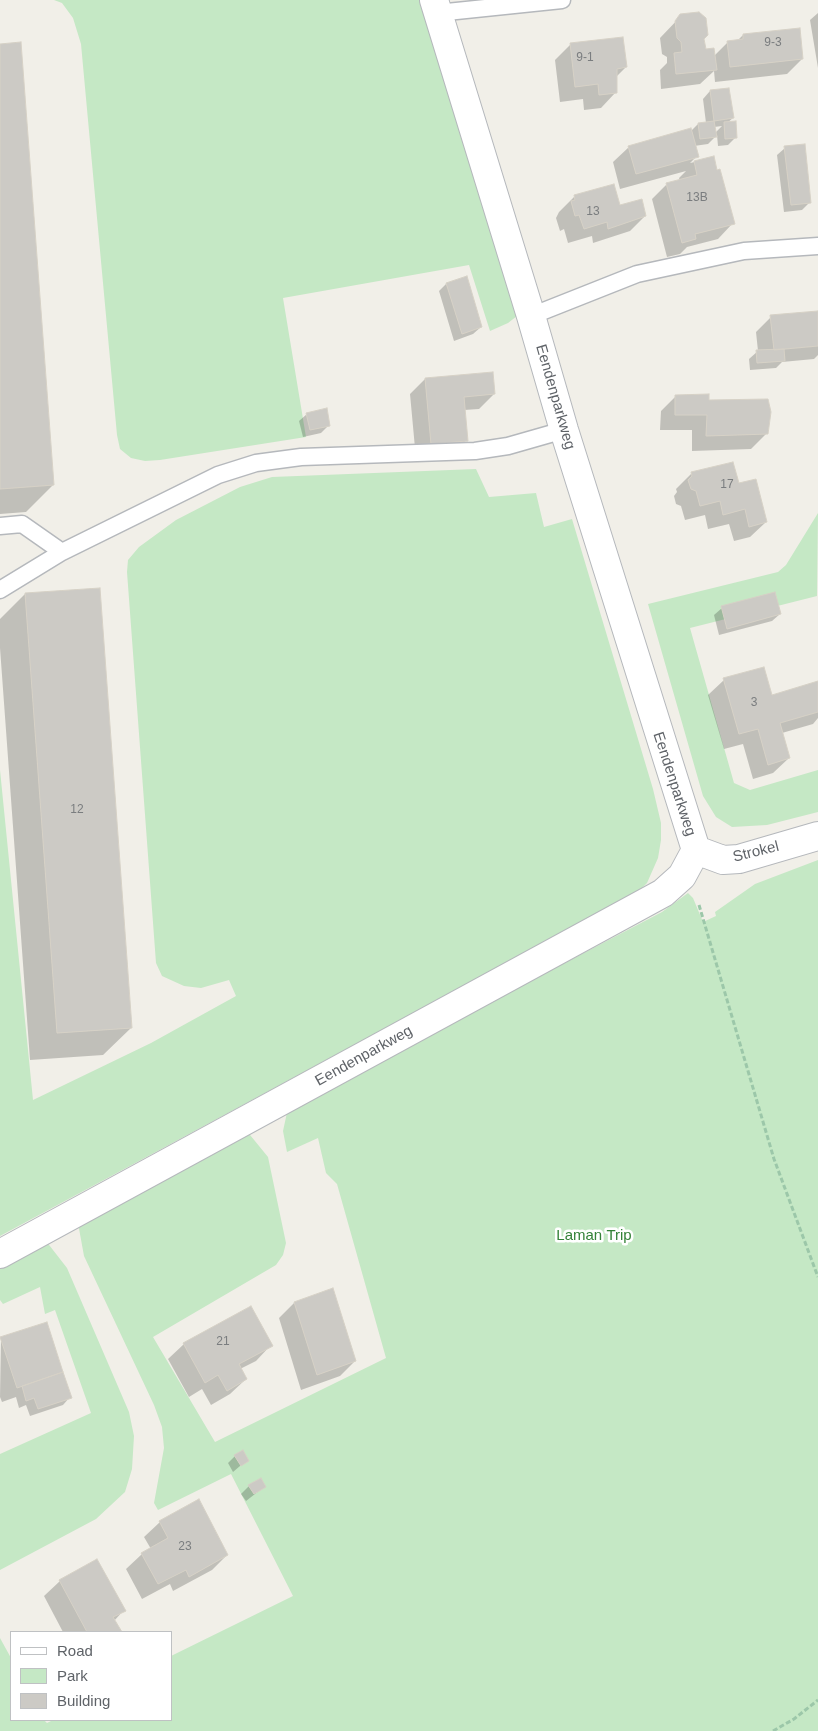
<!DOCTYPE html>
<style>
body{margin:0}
#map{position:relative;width:818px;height:1731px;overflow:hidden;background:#f1efe8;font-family:Arial,sans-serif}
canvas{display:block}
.legend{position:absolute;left:10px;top:1631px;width:162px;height:90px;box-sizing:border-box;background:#fff;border:1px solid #bfc1c3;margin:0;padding:6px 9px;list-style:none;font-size:15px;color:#5f6368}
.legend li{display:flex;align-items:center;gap:10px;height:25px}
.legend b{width:25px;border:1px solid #bfc1c3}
</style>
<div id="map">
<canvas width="818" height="1731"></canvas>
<ul class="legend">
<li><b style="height:6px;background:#fff"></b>Road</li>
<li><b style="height:14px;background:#c5e8c5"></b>Park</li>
<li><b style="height:14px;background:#cccac5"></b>Building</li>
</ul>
</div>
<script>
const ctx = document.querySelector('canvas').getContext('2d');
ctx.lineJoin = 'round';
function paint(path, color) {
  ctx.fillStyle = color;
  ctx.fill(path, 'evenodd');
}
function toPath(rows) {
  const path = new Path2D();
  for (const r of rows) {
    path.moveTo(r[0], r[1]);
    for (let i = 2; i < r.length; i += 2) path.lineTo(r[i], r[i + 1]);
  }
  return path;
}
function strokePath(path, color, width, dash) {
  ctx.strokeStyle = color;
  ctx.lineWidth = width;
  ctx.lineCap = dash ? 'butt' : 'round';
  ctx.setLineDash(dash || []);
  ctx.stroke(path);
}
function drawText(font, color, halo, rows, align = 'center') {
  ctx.font = font + ' Arial,sans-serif';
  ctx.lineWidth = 5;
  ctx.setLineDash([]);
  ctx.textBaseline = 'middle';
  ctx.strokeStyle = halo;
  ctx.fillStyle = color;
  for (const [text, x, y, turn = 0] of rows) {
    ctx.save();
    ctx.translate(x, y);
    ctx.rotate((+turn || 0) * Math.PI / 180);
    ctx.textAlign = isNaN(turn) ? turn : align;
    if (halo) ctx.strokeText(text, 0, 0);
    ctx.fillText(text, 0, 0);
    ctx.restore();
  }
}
paint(toPath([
 [54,0,420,0,517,316,508,323,490,331,469,265,283,298,306,437,160,460,145,461,131,458,120,449,117,435,81,44,73,18,62,3],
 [476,469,489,497,536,493,544,527,572,519,653,789,661,823,661,840,658,858,647,883,630,900,493,970,0,1236,0,770,33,1100,151,1043,236,996,229,980,201,988,184,986,162,976,156,963,127,572,128,560,139,547,176,520,240,487,272,477],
 [818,513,817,596,690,628,734,783,750,790,818,770,818,812,767,825,732,827,716,817,703,796,648,604,778,572,786,565],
 [818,860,818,1731,0,1731,0,1638,11,1658,11,1720,44,1720,47,1723,53,1720,171,1720,171,1656,293,1596,231,1474,158,1510,154,1503,164,1448,162,1427,154,1405,84,1256,78,1223,246,1130,268,1157,286,1243,283,1255,276,1265,153,1337,215,1442,386,1358,337,1184,326,1173,318,1138,287,1152,283,1131,288,1108,662,912,688,893,693,898,703,922,716,916,715,912,755,884],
 [46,1241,67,1268,129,1412,134,1436,132,1469,125,1492,96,1519,0,1570,0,1454,91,1413,55,1310,45,1314,40,1287,3,1304,0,1300,0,1265]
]), '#c5e8c5');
paint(toPath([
 [818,13,818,68,810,20],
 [681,16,703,38,705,51,714,56,728,42,737,41,743,35,802,59,787,74,715,82,714,71,700,84,661,89,660,70,667,63,667,57,662,54,660,38],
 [571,44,626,67,616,77,616,92,601,108,584,110,583,99,560,102,555,60],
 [0,45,53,485,26,512,0,514],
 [710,91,733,118,727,123,736,137,728,145,718,146,717,135,708,144,694,146,697,156,690,163,713,158,733,223,718,239,687,247,680,254,667,257,652,199,667,184,680,181,679,178,686,171,620,189,613,162,629,147,690,132,698,124,706,123,703,99],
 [722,126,715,133,714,127],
 [785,148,810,202,802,210,784,212,777,155],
 [613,186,619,206,645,216,630,231,593,243,592,236,568,243,564,229,560,231,556,218,559,212,574,197],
 [446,284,481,327,473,334,454,341,439,291],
 [818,312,818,355,814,359,782,362,776,368,750,370,749,359,758,351,756,332,771,317],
 [425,379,494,394,479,409,464,410,466,440,451,456,416,459,410,394],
 [676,396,707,401,767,433,751,449,692,451,692,430,660,430,661,411],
 [307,414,329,425,321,433,303,437,299,421],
 [692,473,766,522,750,537,734,541,729,524,708,529,705,515,685,520,681,506,676,504,674,496,677,492,676,489],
 [25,594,131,1028,103,1055,30,1060,0,648,0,619],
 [722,608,780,614,772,621,719,635,714,615],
 [724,680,771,696,818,683,818,718,813,724,782,733,789,758,773,773,753,779,743,744,724,749,708,695],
 [294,1303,355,1361,340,1376,301,1390,279,1318],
 [1,1339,70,1397,63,1405,30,1416,26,1405,19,1408,16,1397,2,1402,0,1397],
 [184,1344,271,1345,256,1361,240,1369,246,1379,230,1394,211,1405,202,1389,189,1397,168,1359],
 [235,1456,247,1460,233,1472,228,1463],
 [261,1480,264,1487,246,1501,241,1494,249,1486],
 [160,1522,227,1555,212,1570,173,1591,170,1584,142,1599,126,1569,142,1554,151,1549,144,1537],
 [60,1581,124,1610,114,1621,120,1632,63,1632,44,1596]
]), '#0003');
const building = toPath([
 [699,12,706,18,708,35,704,39,706,49,714,48,717,70,676,74,674,53,682,52,681,42,677,38,675,21,680,14,699,12],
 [800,28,803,59,730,67,727,41,743,39,743,34,800,28],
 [623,37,627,67,617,69,617,93,599,95,598,84,575,87,570,43,623,37],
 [21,42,54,485,0,489,0,44,21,42],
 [729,88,734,118,714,121,710,90,729,88],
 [714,121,717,137,700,139,698,123,714,121],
 [736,121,737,138,725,139,724,122,736,121],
 [691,128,699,157,636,174,628,146,691,128],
 [805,144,811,203,791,205,784,146,805,144],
 [714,156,717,170,720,169,735,224,695,234,696,239,682,243,666,183,697,175,694,161,714,156],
 [614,184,620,205,642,199,646,216,608,229,607,222,584,229,579,215,575,216,571,201,575,200,574,195,614,184],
 [467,276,482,327,462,334,446,283,467,276],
 [818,311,818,346,774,350,770,315,818,311],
 [784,349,785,361,757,363,756,350,784,349],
 [493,372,495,394,464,397,468,441,431,444,425,378,493,372],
 [709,394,709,400,768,399,771,412,768,434,706,436,707,415,675,415,675,395,709,394],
 [327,408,330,426,310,430,306,413,327,408],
 [733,462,739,483,756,479,767,522,749,527,745,509,723,515,720,501,700,506,696,491,691,489,688,480,692,476,691,472,733,462],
 [100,588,132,1028,57,1033,25,593,100,588],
 [775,592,781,614,727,629,721,606,775,592],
 [764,667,772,695,818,681,818,712,780,723,790,758,768,765,758,729,739,734,723,678,764,667],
 [333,1288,356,1361,317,1375,294,1302,333,1288],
 [251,1306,273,1346,239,1364,247,1379,227,1391,218,1375,205,1383,183,1343,251,1306],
 [47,1322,63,1372,17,1388,0,1337,47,1322],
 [63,1372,72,1398,38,1409,34,1398,26,1401,22,1386,63,1372],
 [243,1450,249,1461,241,1466,234,1455,243,1450],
 [261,1478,266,1487,254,1494,248,1485,261,1478],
 [199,1499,228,1555,189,1577,186,1570,158,1584,141,1553,168,1538,159,1521,199,1499],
 [97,1559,126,1611,113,1617,122,1632,87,1632,59,1580,97,1559]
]);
paint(building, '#cccac5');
strokePath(building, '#d6d1c6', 1);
const service = toPath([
 [437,13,562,0],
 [531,316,637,274,744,251,818,246],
 [0,526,22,524,62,552],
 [0,590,62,552,218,475,256,463,301,457,475,451,508,446,564,430]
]);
const minor = toPath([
 [696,850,723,860,739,859,818,836],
 [0,1254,663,893,682,876,696,850,564,430,531,316,434,0]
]);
strokePath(service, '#b5b8bc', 19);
strokePath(minor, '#b5b8bc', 30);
strokePath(toPath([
 [699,905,774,1159,818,1277],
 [773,1731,794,1719,818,1700]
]), '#9cc7a9', 3, [5, 2.5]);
strokePath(service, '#fff', 16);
strokePath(minor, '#fff', 28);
drawText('12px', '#7a7d7f', null, [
 ["9-3",773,43],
 ["9-1",585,58],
 ["13B",697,198],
 ["13",593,212],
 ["17",727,485],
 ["3",754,703],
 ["12",77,810],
 ["21",223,1342],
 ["23",185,1547]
]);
drawText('15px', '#5f6368', '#fff', [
 ["Eendenparkweg",555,397,74],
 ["Eendenparkweg",674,784,72],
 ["Strokel",756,852,-14],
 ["Eendenparkweg",364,1056,-29]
]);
drawText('15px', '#348238', '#fff', [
 ["Laman Trip",594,1236]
]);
</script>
